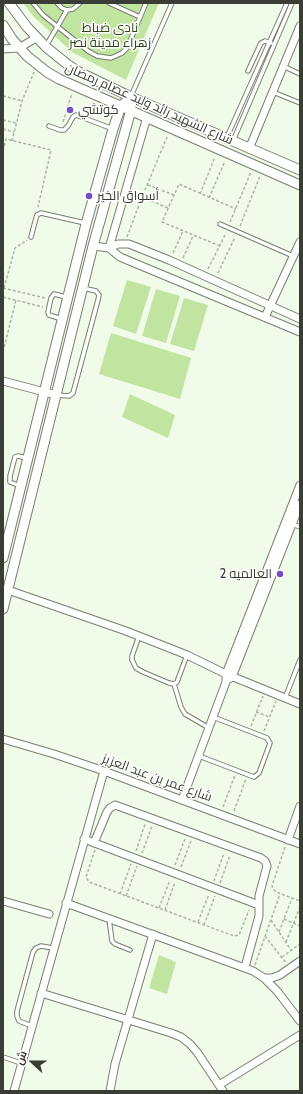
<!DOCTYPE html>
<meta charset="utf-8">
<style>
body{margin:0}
#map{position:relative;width:303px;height:1094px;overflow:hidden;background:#f1fbe9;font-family:Cabin,Cairo,sans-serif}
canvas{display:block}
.frame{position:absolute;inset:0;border:4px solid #393d36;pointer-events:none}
.north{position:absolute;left:12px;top:1042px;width:40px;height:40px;-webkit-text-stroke:3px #fff;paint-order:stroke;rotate:291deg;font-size:11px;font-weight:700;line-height:16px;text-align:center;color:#393d36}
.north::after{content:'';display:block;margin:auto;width:14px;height:18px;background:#393d36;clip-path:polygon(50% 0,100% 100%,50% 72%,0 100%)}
</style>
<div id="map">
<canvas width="303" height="1094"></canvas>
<div class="frame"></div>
<div class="north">ش</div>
</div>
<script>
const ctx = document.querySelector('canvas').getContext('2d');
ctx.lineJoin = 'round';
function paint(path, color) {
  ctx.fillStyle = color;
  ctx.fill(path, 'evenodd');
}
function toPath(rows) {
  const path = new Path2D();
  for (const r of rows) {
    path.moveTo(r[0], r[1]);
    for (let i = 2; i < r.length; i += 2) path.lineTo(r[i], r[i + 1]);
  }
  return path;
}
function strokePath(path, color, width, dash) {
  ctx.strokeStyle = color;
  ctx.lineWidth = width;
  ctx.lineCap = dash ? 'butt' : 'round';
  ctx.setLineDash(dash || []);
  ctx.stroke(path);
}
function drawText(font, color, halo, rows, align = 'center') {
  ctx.font = font + ' Cabin,Cairo,sans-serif';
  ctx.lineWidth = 3;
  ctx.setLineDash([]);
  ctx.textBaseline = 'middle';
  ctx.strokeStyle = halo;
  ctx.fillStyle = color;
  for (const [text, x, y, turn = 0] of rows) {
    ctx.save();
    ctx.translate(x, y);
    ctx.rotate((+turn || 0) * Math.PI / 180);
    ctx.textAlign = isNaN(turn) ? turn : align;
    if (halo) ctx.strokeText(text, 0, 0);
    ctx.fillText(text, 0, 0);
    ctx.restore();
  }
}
paint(toPath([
 [23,3,159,3,126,80,72,52,34,17],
 [127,280,151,287,136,334,113,326],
 [156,289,180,296,166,343,142,336],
 [184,298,208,305,194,351,170,344],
 [111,333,191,358,180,399,99,374],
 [130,394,175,415,168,438,122,417],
 [159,955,176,962,167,994,149,988]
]), '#c1e5a1');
const service = toPath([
 [33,3,43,15,88,51,97,56,111,58,122,53,127,48,146,3],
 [57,3,62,8,67,10,73,9,80,3],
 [109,3,140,17],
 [46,46,67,10],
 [283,66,300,74],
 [248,71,261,43,265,41,271,43],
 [273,92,300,103],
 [131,96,172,3],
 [49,126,60,130,64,130,68,126,73,117,76,115,113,129],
 [227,137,287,3],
 [233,141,292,3],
 [220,224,293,256],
 [31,237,36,218,37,215,41,213,85,223],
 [62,319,49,315,48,312,51,298,54,294,66,297],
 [57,395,69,396,73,393,98,300,99,295,96,291,83,288],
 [20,486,10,482,10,476,15,457,18,456,27,458],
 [292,524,300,527],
 [139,636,132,656,132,660,136,668,143,672,169,683,174,684,177,682,187,655],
 [174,684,181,707,185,714,209,728],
 [285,698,300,660],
 [199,756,254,777,259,773,269,746,270,743,267,738,213,717],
 [109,919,112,941,115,944,130,950],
 [32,1026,19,1021,17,1016,17,1011,33,952,36,948,41,946,53,948],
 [3,1057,21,1063]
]);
const minor = toPath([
 [3,49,19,48,36,38],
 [249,149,300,26],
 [93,246,109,248,120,257,300,332],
 [109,248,118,244,129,244,169,260,300,319],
 [109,248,147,117],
 [265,317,300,242],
 [3,381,56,395],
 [8,590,126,631,187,655,226,674,300,704],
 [229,679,232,677,300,504],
 [3,739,54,754,104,771,300,844],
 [182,800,226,682,226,674,300,485],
 [84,839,259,905],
 [288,840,300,806],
 [94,843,107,812,110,808,115,805,261,858,265,861,267,866,259,896,259,916,245,967],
 [3,901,49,914],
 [66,903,253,971,264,978,277,991,300,1021],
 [264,978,272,978,280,975,300,961],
 [41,993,171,1033,181,1037,190,1044,197,1052,223,1091],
 [219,1085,300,1035],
 [14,1091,104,771],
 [110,1091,115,1064,153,934]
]);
const tertiary = toPath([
 [9,3,27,27,46,47,67,64,79,72,131,97,300,170],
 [3,25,12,39,27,56,47,72,59,79,300,185],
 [3,558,86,224,113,129,121,106,131,97],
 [3,609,93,246,131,110,131,97]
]);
strokePath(service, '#777f70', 5.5);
strokePath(minor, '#777f70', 9);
strokePath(tertiary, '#777f70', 11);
strokePath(toPath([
 [3,96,22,101],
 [3,120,16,123],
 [63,122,72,93],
 [3,129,14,132],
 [12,141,22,101,34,72],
 [3,151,6,139,51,150,38,207],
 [148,185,174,195],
 [200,194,215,157],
 [142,197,168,208],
 [209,198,225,161],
 [230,222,251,172],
 [240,226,260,176],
 [127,237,142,197,167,137],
 [220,246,162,222,179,184,236,209],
 [173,253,183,231],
 [183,258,193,236],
 [208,269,226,233],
 [218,273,235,237],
 [3,288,45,298],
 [4,288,15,248,27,240],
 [3,297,43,307],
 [3,352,16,300],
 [256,712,270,717],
 [251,726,263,696],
 [264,731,276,701],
 [223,807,235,775],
 [234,811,246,779],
 [285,847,272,886,273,889,276,892,300,901],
 [95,850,86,877,89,882,234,936,239,935,249,910],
 [136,851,145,824],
 [142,853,152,826],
 [175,865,185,839],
 [181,867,191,841],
 [214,881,224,853],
 [220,883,230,855],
 [120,894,131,864],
 [126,896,137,866],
 [159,908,170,880],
 [165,910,175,882],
 [284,919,300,926],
 [271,920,291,950],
 [198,922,209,894],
 [204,925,215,896],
 [279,932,292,898],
 [265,936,286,963],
 [286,942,300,907],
 [282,957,300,944],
 [255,965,280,894]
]), '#adb5a7', 1.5, [3, 2]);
strokePath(service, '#fff', 3.5);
strokePath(minor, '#fff', 7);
strokePath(tertiary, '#fff', 9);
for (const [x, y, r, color] of [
 [70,110,4,"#714dc6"],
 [89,196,4,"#714dc6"],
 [280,574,4,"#714dc6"]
]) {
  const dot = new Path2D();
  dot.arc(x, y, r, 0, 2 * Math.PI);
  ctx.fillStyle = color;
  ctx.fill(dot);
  strokePath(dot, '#fff', 1.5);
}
drawText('13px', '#2d4415', '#fff', [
 ["نادى ضباط",110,28],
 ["زهراء مدينة نصر",110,43]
]);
drawText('13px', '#393d36', '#fff', [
 ["شارع الشهيد رائد وليد عصام رمضان",149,104,24],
 ["شارع عمر بن عبد العزيز",157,778,20]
]);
drawText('13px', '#393d36', '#fff', [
 ["كوتشي",78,110],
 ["أسواق الخير",97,196],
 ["العالميه 2",272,574,"right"]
], 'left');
</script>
